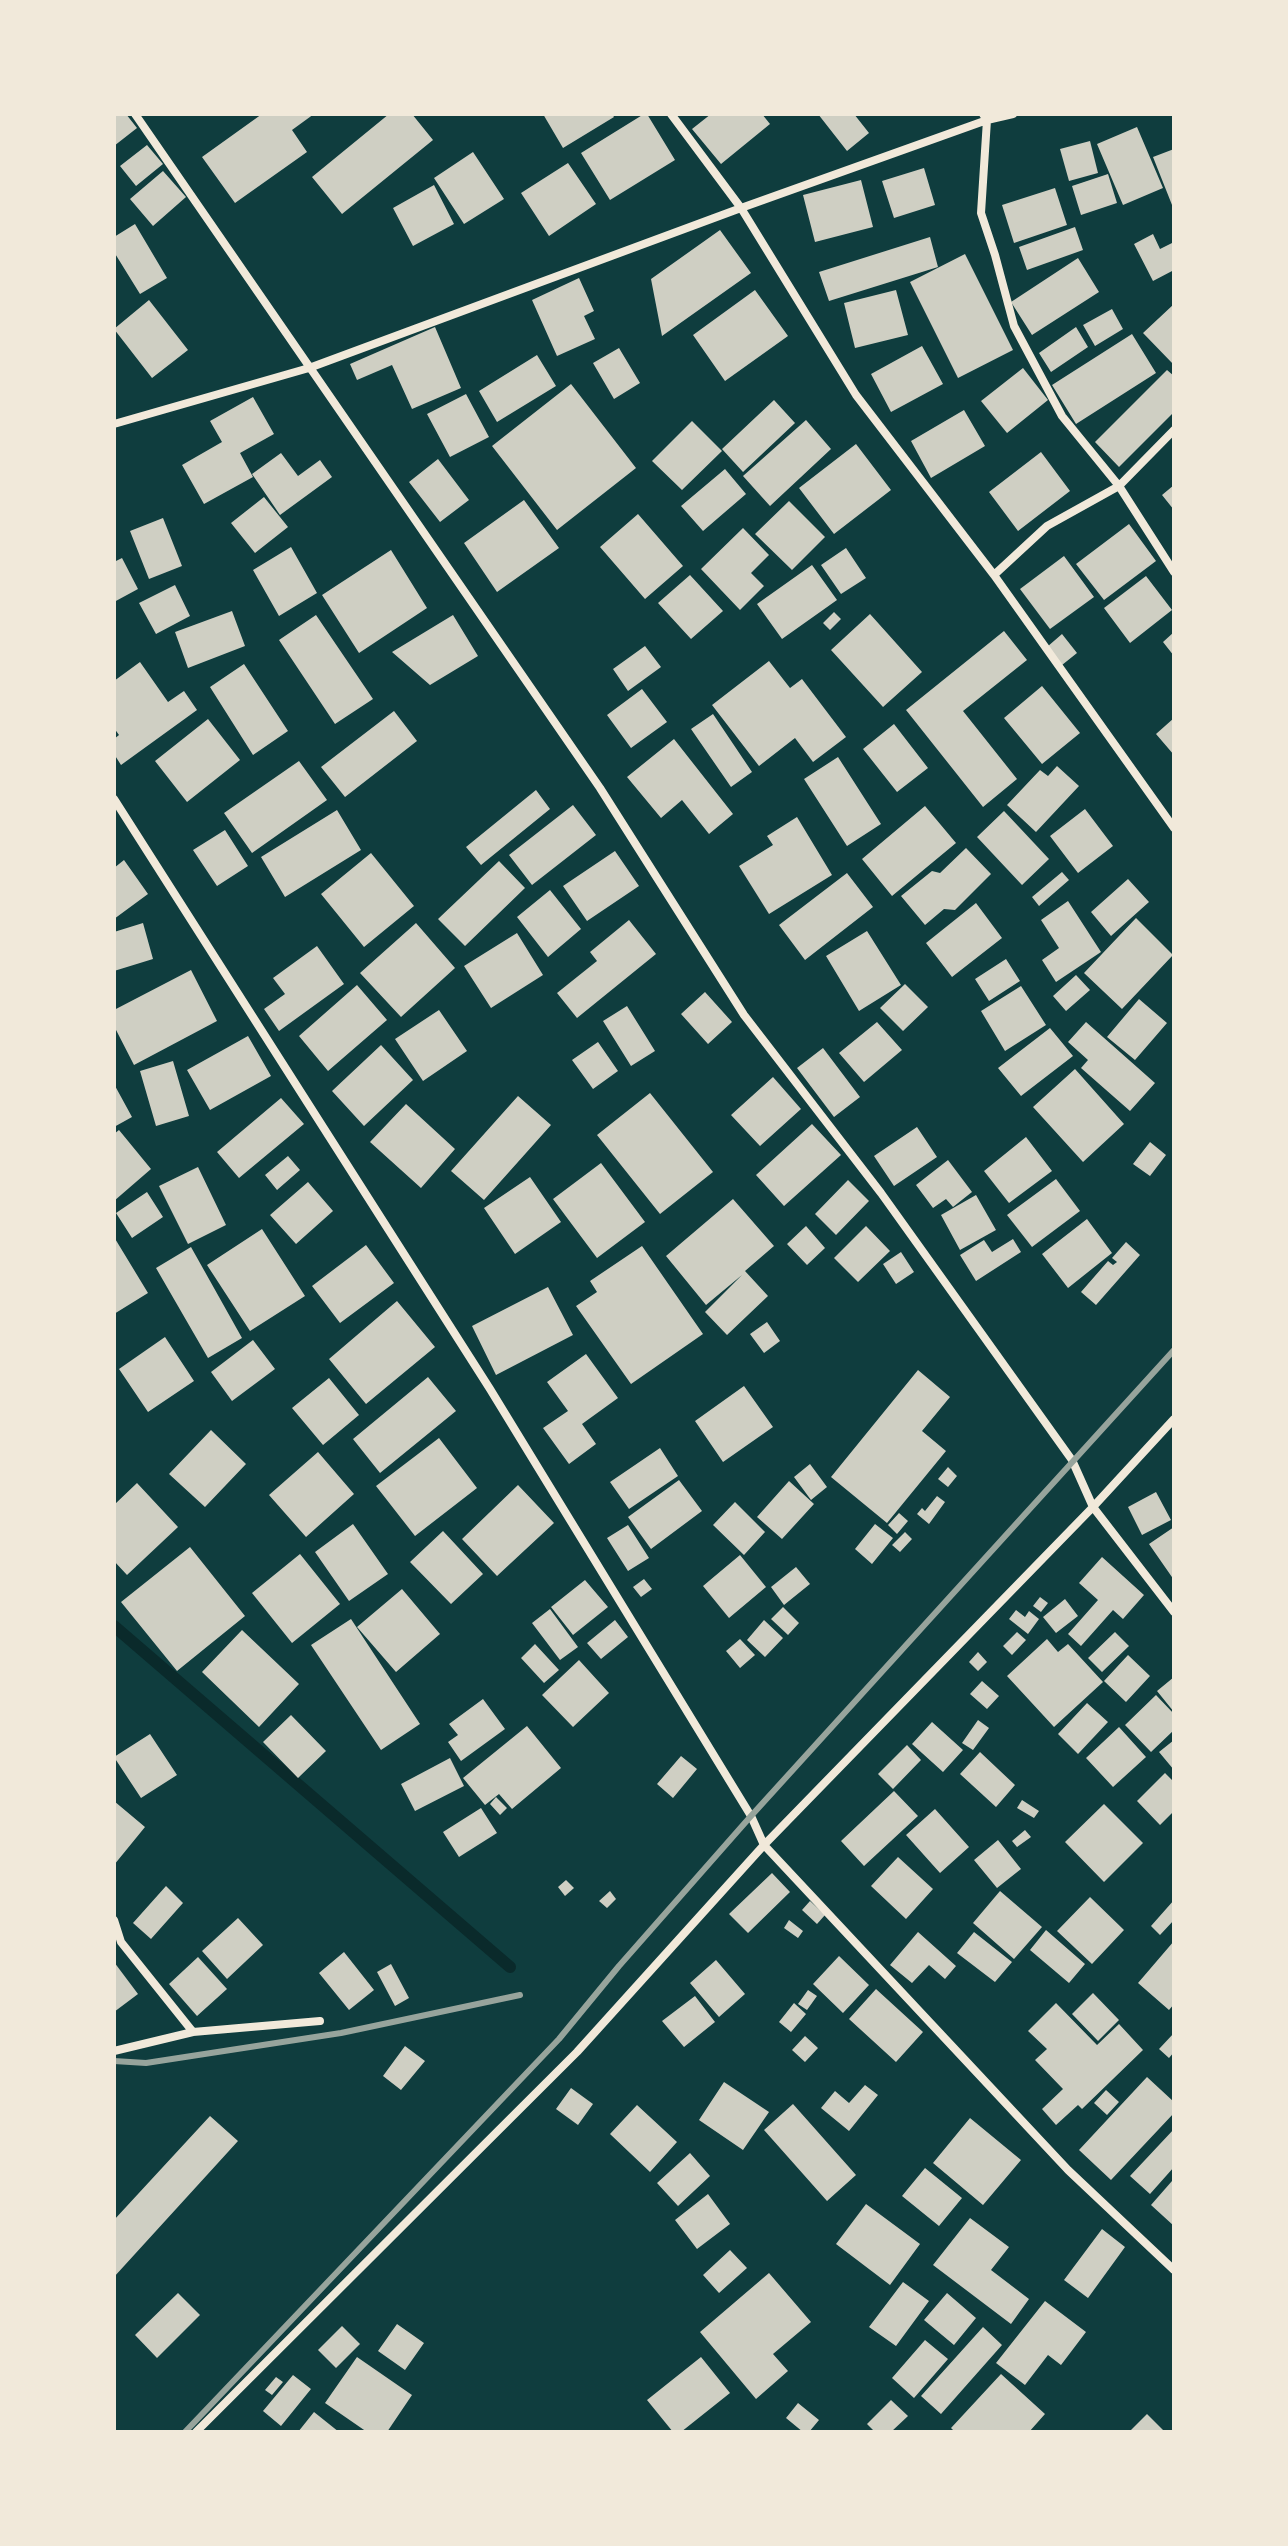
<!DOCTYPE html>
<style>
body{margin:0}
#map{position:relative;width:1288px;height:2546px;overflow:hidden;background:#0f3d3e;font-family:"Fira Sans",sans-serif}
canvas{display:block}
.frame{position:absolute;inset:0;border:116px solid #f1e9da;pointer-events:none}
</style>
<div id="map">
<canvas width="1288" height="2546"></canvas>
<div class="frame"></div>
</div>
<script>
const ctx = document.querySelector('canvas').getContext('2d');
ctx.lineJoin = 'round';
function toPath(rows) {
  const path = new Path2D();
  for (const r of rows) {
    path.moveTo(r[0], r[1]);
    for (let i = 2; i < r.length; i += 2) path.lineTo(r[i], r[i + 1]);
  }
  return path;
}
function strokePath(path, color, width, dash) {
  ctx.strokeStyle = color;
  ctx.lineWidth = width;
  ctx.lineCap = dash ? 'butt' : 'round';
  ctx.setLineDash(dash || []);
  ctx.stroke(path);
}
function paint(path, color) {
  ctx.fillStyle = color;
  ctx.fill(path, 'evenodd');
}
strokePath(toPath([
 [114,1626,510,1967]
]), '#0a2a2b', 12);
paint(toPath([
 [114,114,126,114,137,128,114,146],
 [262,114,314,114,292,130,307,152,235,203,202,157],
 [389,114,412,114,433,140,342,214,312,177],
 [543,114,612,114,614,117,563,148],
 [644,114,647,114,675,160,610,200,581,153],
 [711,114,762,114,770,124,721,164,692,129],
 [818,114,854,114,869,133,847,151],
 [1137,127,1163,188,1123,205,1097,144],
 [1090,141,1098,173,1069,181,1060,149],
 [147,145,163,164,136,186,120,166],
 [1174,149,1174,210,1153,157],
 [473,152,504,199,464,224,434,178],
 [568,163,596,204,549,236,521,193],
 [924,168,935,205,894,218,882,181],
 [163,171,186,197,153,226,130,199],
 [1108,174,1117,203,1081,215,1072,186],
 [861,180,873,227,815,242,803,195],
 [434,185,454,224,413,246,393,208],
 [1055,188,1067,225,1014,243,1002,205],
 [135,224,167,278,140,294,114,252,114,237],
 [1075,227,1083,250,1027,270,1019,247],
 [720,230,751,273,662,336,651,279],
 [1153,234,1160,249,1174,242,1174,270,1153,281,1134,244],
 [930,237,938,267,829,301,819,272],
 [965,254,1013,350,958,378,910,282],
 [1078,258,1099,292,1032,335,1011,302],
 [579,278,594,311,584,316,595,339,557,356,532,300],
 [755,290,788,336,725,381,693,335],
 [896,290,908,335,855,348,844,303],
 [149,300,188,350,152,378,114,329],
 [1174,304,1174,365,1143,333],
 [1112,309,1123,329,1095,346,1083,325],
 [435,327,461,388,412,409,392,365,357,380,350,364],
 [1076,327,1088,347,1051,372,1039,353],
 [1132,334,1156,373,1076,424,1052,385],
 [922,346,943,384,891,412,871,374],
 [619,348,640,383,614,399,593,363],
 [537,355,556,386,497,422,479,391],
 [1023,368,1048,400,1007,433,981,401],
 [1167,370,1174,376,1174,412,1119,467,1095,442],
 [571,384,636,468,557,530,492,446],
 [466,394,489,437,450,457,427,414],
 [253,397,274,434,240,453,253,477,204,504,182,465,222,442,210,421],
 [774,400,795,423,743,472,722,449],
 [964,410,985,446,931,478,911,441],
 [806,420,831,449,770,506,743,476],
 [692,421,722,451,682,490,652,461],
 [856,444,891,490,834,534,799,488],
 [1041,452,1070,491,1018,531,989,492],
 [281,453,298,476,320,460,332,477,280,515,252,474],
 [438,459,469,500,440,522,409,482],
 [725,469,746,494,703,531,681,506],
 [1174,485,1174,510,1162,495],
 [264,497,288,527,255,553,231,523],
 [524,500,559,548,497,592,464,543],
 [789,501,825,537,792,570,755,534],
 [638,514,683,566,645,599,600,547],
 [163,518,182,566,149,579,130,531],
 [1129,524,1156,561,1104,600,1076,564],
 [743,528,769,555,751,573,764,586,740,610,701,569],
 [291,547,317,593,279,616,253,570],
 [846,548,866,578,841,594,821,565],
 [391,550,427,608,359,653,322,595],
 [1064,556,1094,597,1050,629,1020,589],
 [122,558,138,589,114,602,114,562],
 [812,565,837,600,782,639,757,604],
 [690,575,723,611,691,639,658,603],
 [1146,576,1172,610,1130,643,1104,608],
 [175,585,190,616,156,634,139,603],
 [232,611,245,646,188,668,175,632],
 [834,612,841,619,830,630,823,623],
 [870,614,922,672,883,707,831,650],
 [316,615,373,699,335,724,279,640],
 [453,615,478,656,430,685,392,652],
 [1004,631,1027,660,963,711,1017,779,983,807,906,710],
 [1174,632,1174,656,1163,642],
 [1062,634,1077,653,1062,665,1047,647],
 [645,646,661,667,628,691,613,669],
 [769,661,790,688,802,679,846,737,813,762,795,738,759,766,712,705],
 [140,662,168,702,184,691,197,710,121,765,114,754,114,739,119,735,114,728,114,681],
 [244,664,288,731,253,755,210,687],
 [1042,686,1080,733,1042,764,1004,718],
 [642,689,667,722,631,748,607,715],
 [394,711,417,741,345,797,321,767],
 [713,714,752,772,731,787,691,729],
 [1174,718,1174,755,1156,734],
 [208,719,240,760,187,802,155,761],
 [894,724,928,768,897,792,863,749],
 [674,739,733,814,709,834,682,800,661,818,627,777],
 [838,757,881,824,847,846,804,779],
 [299,761,327,800,252,853,224,813],
 [1057,766,1079,786,1036,832,1007,805,1040,770,1048,776],
 [536,790,550,809,481,865,466,847],
 [573,805,596,835,532,885,509,855],
 [925,806,956,843,892,896,862,859],
 [1085,809,1113,846,1078,873,1050,836],
 [337,810,361,850,285,897,261,857],
 [1004,811,1049,859,1022,885,977,837],
 [797,817,832,875,769,914,739,866,773,845,767,836],
 [225,830,248,866,217,886,193,850],
 [966,848,991,874,955,910,944,909,925,925,901,896,932,871,940,873],
 [615,851,639,886,587,921,563,886],
 [371,853,414,906,364,947,321,894],
 [124,860,148,894,114,919,114,868],
 [499,861,525,888,465,946,438,919],
 [1062,872,1069,880,1039,906,1032,897],
 [847,873,873,907,805,960,779,925],
 [1128,879,1149,902,1111,936,1091,912],
 [550,890,581,929,548,957,517,917],
 [1068,901,1101,952,1056,982,1042,960,1059,948,1041,920],
 [976,903,1002,938,952,977,926,943],
 [1136,918,1173,955,1122,1009,1084,973],
 [629,920,656,954,577,1018,557,993,597,961,590,952],
 [143,923,153,959,114,971,114,932],
 [416,923,455,968,401,1017,360,973],
 [867,931,901,985,859,1011,826,956],
 [517,933,543,975,491,1008,464,966],
 [317,946,344,984,279,1031,264,1009,285,994,273,978],
 [1006,959,1020,981,989,1001,975,979],
 [191,970,217,1021,134,1065,114,1026,114,1010],
 [1076,975,1090,990,1066,1011,1053,996],
 [905,984,928,1007,903,1031,880,1008],
 [357,985,387,1020,328,1071,299,1036],
 [1021,986,1046,1025,1005,1051,981,1011],
 [705,992,732,1022,708,1044,681,1014],
 [1139,999,1167,1023,1135,1060,1107,1037],
 [627,1006,655,1051,631,1066,603,1021],
 [439,1010,467,1051,423,1081,395,1039],
 [877,1022,902,1050,864,1082,839,1053],
 [1086,1022,1155,1083,1130,1111,1081,1068,1088,1060,1068,1042],
 [1050,1028,1073,1056,1021,1096,998,1068],
 [248,1036,271,1076,210,1110,187,1070],
 [598,1042,618,1071,593,1089,572,1060],
 [381,1045,413,1080,364,1126,332,1091],
 [823,1048,860,1097,834,1117,797,1068],
 [173,1061,189,1116,156,1126,140,1071],
 [1075,1069,1124,1124,1083,1162,1033,1107],
 [773,1077,801,1109,760,1146,731,1115],
 [114,1084,132,1117,114,1127],
 [650,1093,713,1172,660,1214,597,1135],
 [518,1096,551,1125,484,1200,451,1171],
 [281,1098,304,1124,239,1178,217,1152],
 [406,1104,455,1149,421,1188,370,1142],
 [812,1124,841,1155,784,1206,756,1175],
 [917,1127,937,1157,894,1186,874,1156],
 [119,1130,151,1169,114,1201,114,1134],
 [1026,1137,1052,1171,1009,1203,984,1171],
 [1150,1142,1166,1155,1150,1176,1133,1164],
 [288,1156,300,1170,277,1190,265,1175],
 [948,1160,972,1192,953,1207,946,1199,933,1208,916,1185],
 [601,1163,645,1222,597,1258,553,1199],
 [198,1167,226,1225,188,1244,159,1186],
 [530,1177,561,1222,515,1254,484,1208],
 [1056,1179,1080,1211,1032,1247,1007,1215],
 [848,1180,869,1201,836,1235,815,1214],
 [308,1182,333,1211,296,1244,270,1215],
 [147,1192,163,1217,132,1238,116,1213],
 [976,1195,996,1230,960,1250,941,1215],
 [733,1199,774,1246,745,1271,768,1296,727,1335,705,1312,742,1275,706,1305,666,1256],
 [1087,1219,1112,1253,1068,1288,1042,1254],
 [806,1226,825,1248,807,1265,787,1244],
 [866,1226,890,1251,858,1282,834,1258],
 [262,1229,305,1296,250,1331,207,1265],
 [114,1237,148,1293,114,1314],
 [1013,1239,1021,1252,976,1281,960,1255,984,1240,992,1252],
 [1126,1242,1140,1255,1096,1305,1081,1292,1108,1261,1113,1265,1117,1262,1112,1258],
 [366,1245,394,1283,340,1323,312,1286],
 [642,1246,703,1334,631,1384,576,1306,597,1292,590,1281],
 [191,1247,242,1338,208,1358,156,1268],
 [901,1252,914,1272,896,1284,883,1264],
 [548,1287,573,1335,496,1375,472,1326],
 [397,1301,435,1347,366,1404,329,1359],
 [767,1322,780,1341,764,1353,750,1334],
 [165,1337,194,1381,148,1412,119,1369],
 [253,1340,275,1369,232,1401,211,1372],
 [586,1354,618,1398,582,1424,596,1444,569,1464,543,1428,568,1411,547,1382],
 [918,1370,950,1397,922,1431,946,1451,887,1523,831,1477],
 [428,1377,456,1411,380,1473,353,1439],
 [329,1378,359,1415,323,1445,292,1408],
 [744,1386,773,1427,723,1462,695,1421],
 [211,1430,246,1464,205,1507,169,1474],
 [439,1438,477,1488,415,1536,376,1486],
 [660,1448,678,1476,629,1509,610,1482],
 [318,1452,354,1494,306,1537,269,1495],
 [810,1464,827,1487,811,1500,794,1477],
 [948,1467,957,1476,948,1487,938,1479],
 [679,1480,702,1511,651,1549,628,1517],
 [789,1481,814,1504,782,1539,757,1517],
 [137,1483,178,1527,127,1575,114,1561,114,1505],
 [518,1485,554,1523,497,1576,462,1539],
 [1156,1492,1171,1520,1142,1535,1128,1507],
 [937,1496,945,1502,929,1524,917,1514,922,1508,925,1511],
 [735,1502,765,1532,744,1555,713,1525],
 [899,1513,908,1521,897,1534,888,1525],
 [353,1524,388,1574,349,1601,315,1552],
 [875,1524,893,1538,872,1564,855,1549],
 [628,1525,649,1558,628,1571,607,1538],
 [1174,1527,1174,1580,1149,1544],
 [443,1531,483,1574,451,1604,410,1562],
 [905,1532,912,1539,900,1552,892,1545],
 [190,1547,245,1616,177,1671,121,1602],
 [300,1554,340,1604,292,1643,252,1593],
 [740,1555,766,1587,729,1618,703,1586],
 [1102,1557,1144,1595,1123,1619,1113,1610,1081,1646,1068,1634,1098,1600,1079,1583],
 [796,1567,810,1584,784,1605,771,1587],
 [644,1579,652,1589,641,1597,633,1587],
 [585,1580,608,1607,573,1635,551,1607],
 [402,1589,440,1634,396,1672,357,1627],
 [1040,1597,1048,1603,1041,1612,1033,1606],
 [1065,1599,1078,1616,1056,1633,1043,1617],
 [783,1607,799,1623,788,1635,771,1619],
 [550,1609,578,1647,560,1660,532,1623],
 [1016,1610,1025,1617,1029,1611,1039,1619,1028,1634,1009,1619],
 [351,1619,420,1724,381,1750,311,1645],
 [615,1620,628,1637,601,1659,587,1643],
 [764,1620,783,1638,765,1657,747,1640],
 [242,1630,299,1684,259,1727,202,1672],
 [1017,1632,1026,1640,1012,1655,1003,1646],
 [1115,1632,1129,1646,1102,1672,1088,1658],
 [740,1639,755,1655,740,1668,726,1651],
 [1047,1639,1058,1652,1068,1644,1103,1682,1054,1727,1007,1676],
 [535,1644,559,1670,544,1683,521,1658],
 [978,1652,987,1662,978,1671,969,1662],
 [1128,1655,1150,1676,1126,1702,1104,1681],
 [579,1660,609,1693,573,1727,542,1695],
 [1174,1677,1174,1712,1157,1691],
 [982,1681,999,1696,987,1709,970,1694],
 [1156,1695,1174,1714,1174,1730,1151,1752,1125,1725],
 [483,1699,505,1729,461,1761,448,1742,458,1735,449,1724],
 [1087,1703,1108,1722,1078,1754,1058,1734],
 [291,1715,326,1751,298,1778,263,1742],
 [978,1720,989,1728,973,1750,962,1743],
 [932,1722,963,1750,943,1772,912,1744],
 [527,1726,561,1768,512,1809,499,1794,485,1805,463,1778],
 [1119,1727,1146,1757,1113,1787,1086,1758],
 [150,1734,177,1775,141,1798,114,1757],
 [1174,1740,1174,1770,1159,1752],
 [907,1745,921,1760,893,1789,878,1774],
 [980,1752,1015,1785,996,1807,960,1774],
 [681,1756,697,1769,673,1798,657,1784],
 [450,1758,464,1786,415,1811,401,1784],
 [1165,1773,1174,1782,1174,1811,1160,1825,1137,1801],
 [894,1791,918,1816,864,1866,841,1841],
 [496,1797,507,1808,500,1815,490,1804],
 [1022,1800,1039,1811,1034,1818,1017,1808],
 [114,1801,145,1827,114,1865],
 [1104,1804,1143,1843,1104,1882,1065,1842],
 [481,1808,497,1833,459,1857,443,1832],
 [935,1809,969,1847,940,1873,906,1835],
 [1025,1830,1031,1837,1017,1847,1012,1841],
 [998,1840,1021,1869,997,1888,974,1860],
 [898,1857,933,1889,906,1919,871,1886],
 [772,1873,790,1892,748,1933,729,1914],
 [566,1880,574,1888,565,1896,558,1887],
 [166,1886,183,1903,151,1939,133,1923],
 [610,1891,616,1899,607,1908,599,1901],
 [1000,1891,1042,1927,1014,1959,973,1923],
 [1090,1897,1124,1930,1092,1964,1057,1931],
 [1174,1900,1174,1920,1160,1935,1151,1926],
 [810,1901,825,1915,817,1924,802,1910],
 [238,1918,263,1945,227,1979,202,1951],
 [789,1920,803,1931,798,1938,784,1928],
 [1046,1930,1085,1964,1069,1983,1030,1950],
 [918,1932,956,1966,945,1979,929,1965,912,1983,890,1965],
 [974,1932,1012,1962,995,1982,957,1953],
 [1174,1941,1174,2004,1169,2010,1138,1983],
 [344,1952,374,1990,349,2010,319,1973],
 [839,1956,869,1985,843,2013,813,1984],
 [198,1957,227,1989,197,2016,169,1984],
 [716,1960,745,1994,719,2017,690,1983],
 [114,1962,138,1994,114,2012],
 [391,1964,409,1998,395,2006,377,1972],
 [876,1989,923,2032,896,2062,849,2019],
 [808,1990,817,1996,807,2010,798,2004],
 [1093,1993,1119,2020,1098,2041,1072,2014],
 [695,1996,715,2022,684,2047,662,2021],
 [794,2003,806,2014,791,2032,779,2022],
 [1056,2003,1097,2045,1119,2024,1143,2050,1082,2109,1078,2105,1056,2125,1042,2109,1063,2089,1035,2060,1047,2049,1028,2031],
 [1174,2033,1174,2052,1169,2058,1159,2049],
 [805,2036,818,2048,805,2062,792,2050],
 [405,2046,425,2061,401,2090,383,2076],
 [1147,2077,1174,2102,1174,2113,1111,2180,1079,2150],
 [724,2082,769,2112,743,2150,699,2120],
 [865,2085,878,2095,849,2131,821,2108,835,2091,849,2103],
 [571,2088,593,2104,578,2125,556,2109],
 [1106,2090,1119,2102,1107,2115,1094,2103],
 [793,2104,856,2175,827,2201,764,2130],
 [637,2105,677,2142,650,2172,610,2134],
 [210,2116,238,2141,114,2277,114,2220],
 [970,2118,1021,2160,983,2205,933,2163],
 [1174,2129,1174,2167,1150,2194,1130,2176],
 [690,2153,710,2176,678,2206,657,2183],
 [925,2168,962,2198,939,2226,902,2196],
 [1172,2181,1174,2183,1174,2226,1151,2205],
 [708,2194,730,2224,697,2249,675,2220],
 [866,2204,920,2244,890,2285,836,2244],
 [970,2218,1009,2247,991,2270,1029,2299,1011,2324,933,2265],
 [1102,2229,1125,2247,1088,2298,1064,2280],
 [730,2250,747,2268,719,2293,703,2275],
 [769,2273,811,2322,773,2354,788,2371,756,2399,700,2332],
 [903,2282,929,2301,896,2346,869,2327],
 [178,2293,200,2315,157,2358,135,2335],
 [947,2293,976,2318,954,2345,924,2320],
 [1045,2301,1086,2332,1061,2365,1048,2355,1025,2385,996,2363],
 [397,2324,424,2343,405,2370,378,2351],
 [342,2326,360,2344,336,2368,318,2350],
 [983,2327,1002,2345,941,2414,921,2396],
 [925,2340,948,2359,914,2398,892,2378],
 [357,2357,412,2395,387,2432,367,2432,325,2403],
 [701,2357,730,2393,681,2432,673,2432,647,2400],
 [1001,2374,1045,2414,1029,2432,955,2432,951,2428],
 [293,2375,311,2389,281,2426,263,2411],
 [276,2377,283,2382,272,2395,265,2390],
 [891,2400,908,2416,891,2432,875,2432,867,2424],
 [798,2403,819,2420,809,2432,803,2432,786,2418],
 [314,2412,339,2432,298,2432],
 [1147,2414,1165,2432,1129,2432]
]), '#cfcfc3');
strokePath(toPath([
 [135,114,600,788,744,1015,881,1193,1072,1460,1093,1507,1174,1612],
 [671,114,741,208,856,395,994,575,1174,828],
 [983,114,987,120,981,213,995,255,1014,326,1062,416,1119,486,1174,572],
 [114,424,309,368,741,208,987,120,1013,114],
 [994,575,1047,526,1119,486,1174,430],
 [114,799,490,1389,751,1816,764,1845,1068,2170,1174,2270],
 [114,1920,121,1942,193,2032],
 [114,2051,193,2032,320,2021],
 [196,2432,577,2052,764,1845,1093,1507,1174,1419]
]), '#f1e9da', 8);
strokePath(toPath([
 [114,2061,146,2063,341,2033,520,1995],
 [185,2432,559,2039,619,1966,751,1816,1174,1350]
]), '#97a49c', 6);
</script>
